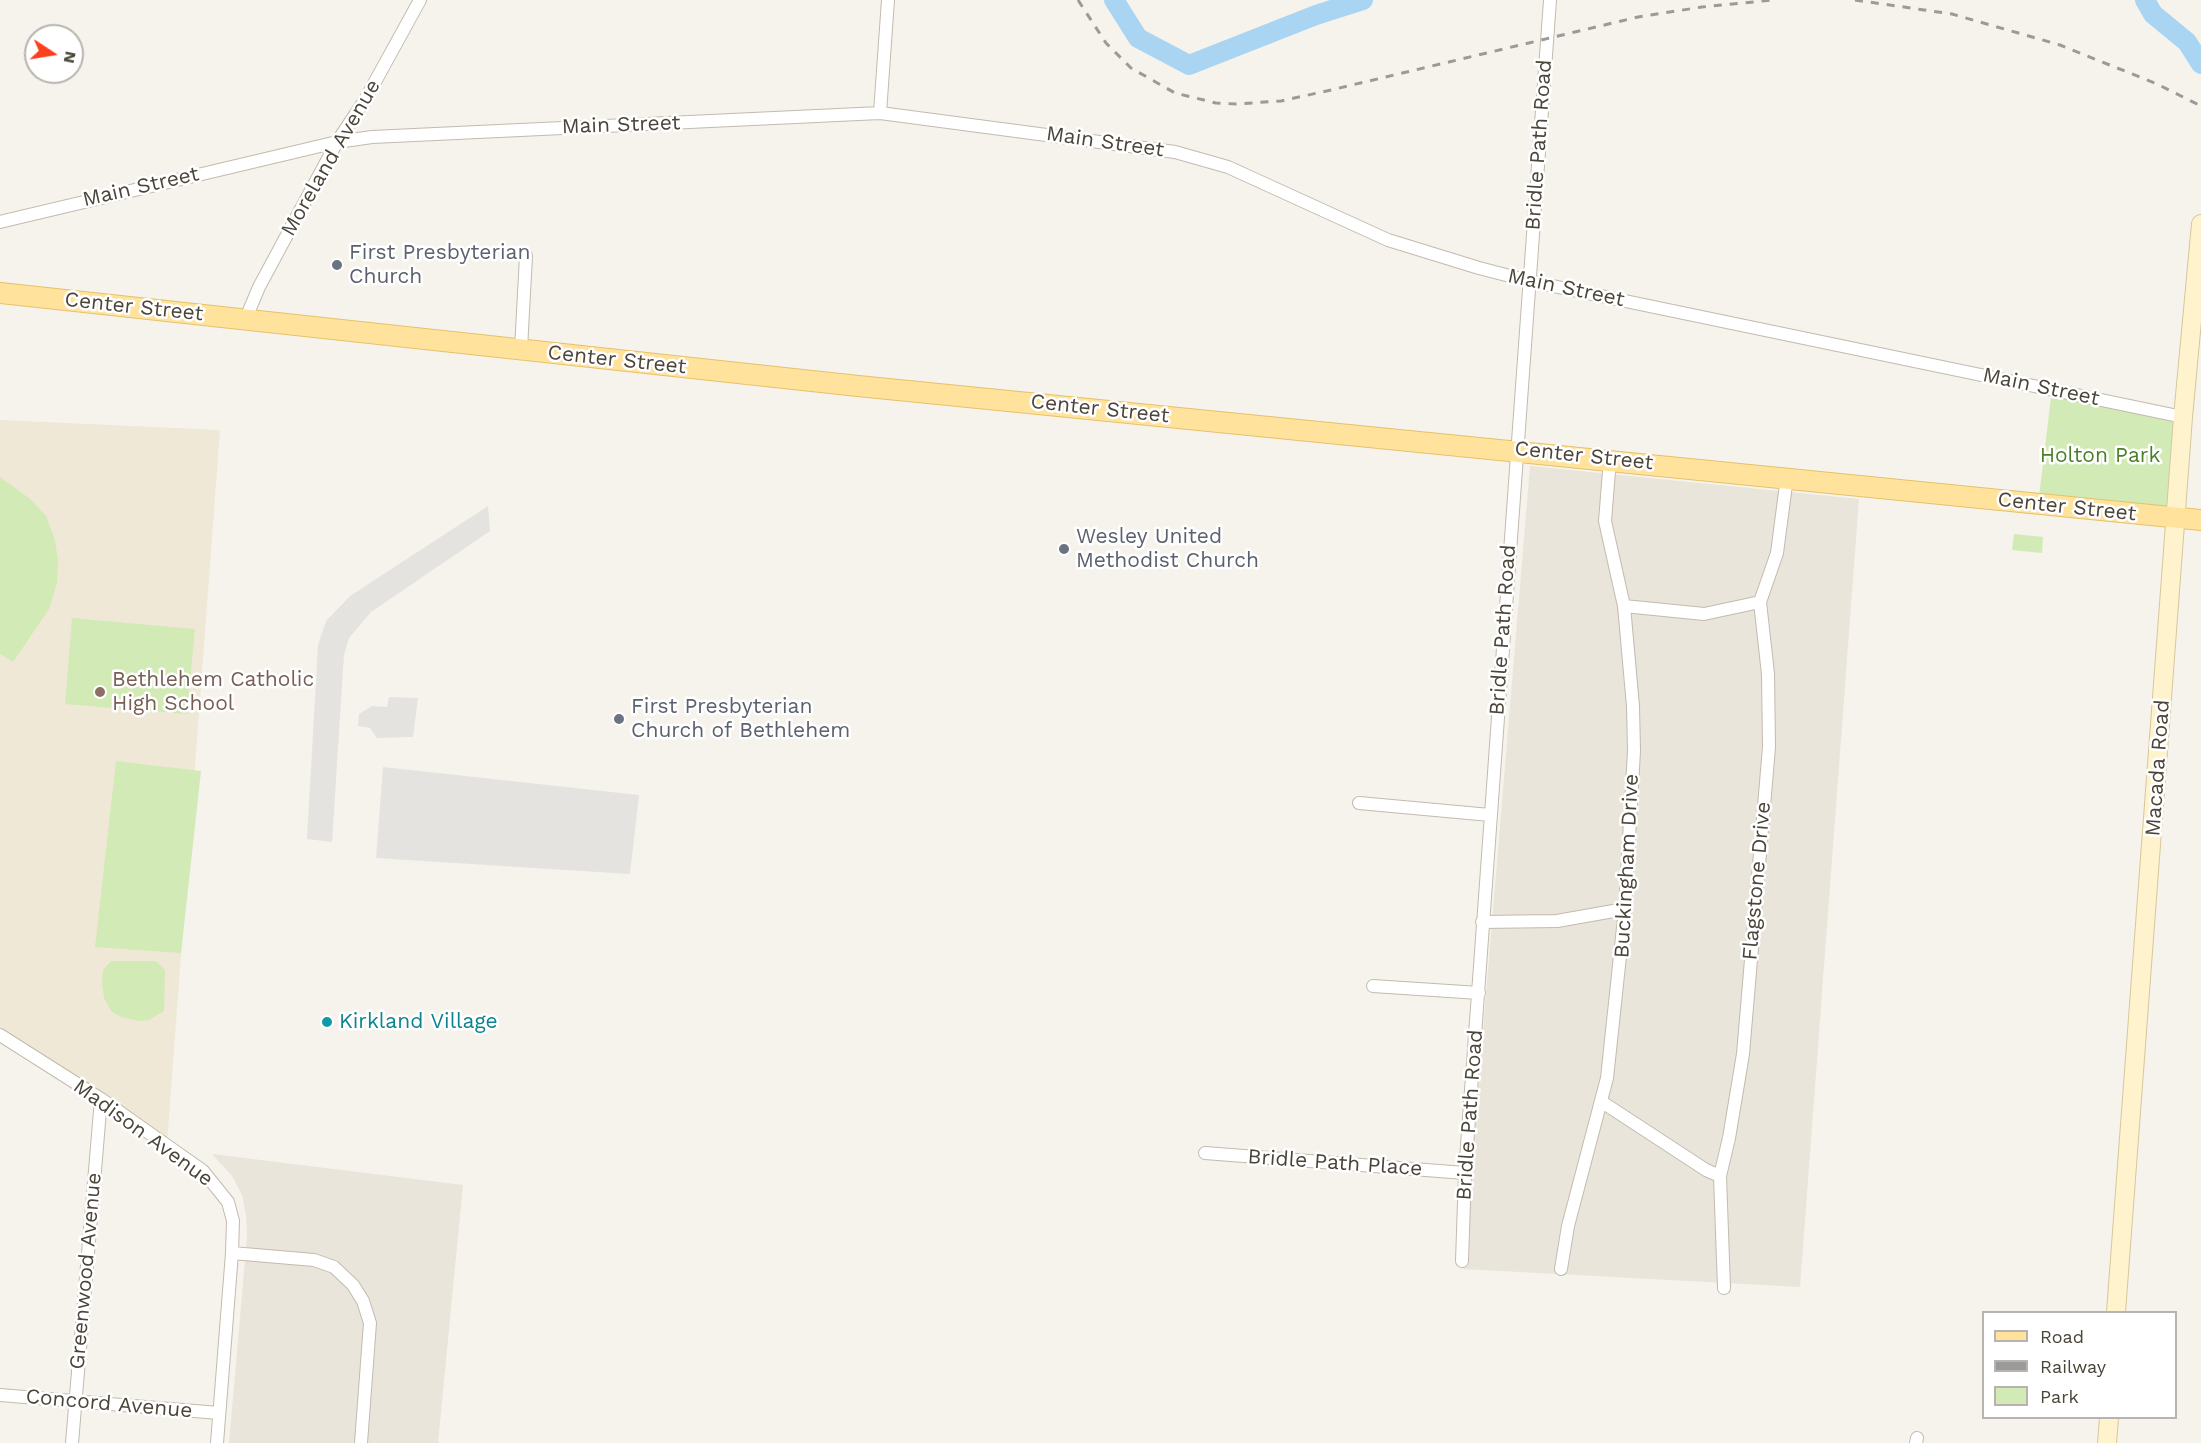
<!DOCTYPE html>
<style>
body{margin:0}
#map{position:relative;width:2201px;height:1443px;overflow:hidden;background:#f6f3ec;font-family:"Work Sans",sans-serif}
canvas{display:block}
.legend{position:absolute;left:1982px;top:1311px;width:195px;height:108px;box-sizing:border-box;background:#fff;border:2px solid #b7b4b0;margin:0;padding:8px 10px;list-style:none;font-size:18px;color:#4b4439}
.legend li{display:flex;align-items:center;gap:12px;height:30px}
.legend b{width:30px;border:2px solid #b7b4b0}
.north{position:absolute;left:24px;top:24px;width:60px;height:60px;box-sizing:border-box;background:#fff;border:2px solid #b7b4b0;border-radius:50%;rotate:102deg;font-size:16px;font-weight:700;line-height:24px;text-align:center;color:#4b4439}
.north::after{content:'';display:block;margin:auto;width:21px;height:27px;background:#fc3f1d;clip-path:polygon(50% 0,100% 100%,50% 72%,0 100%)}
</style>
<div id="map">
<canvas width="2201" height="1443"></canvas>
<ul class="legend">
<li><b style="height:8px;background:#ffe39c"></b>Road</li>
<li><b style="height:8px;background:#9a9a9a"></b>Railway</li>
<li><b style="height:16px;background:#d2eab5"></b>Park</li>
</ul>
<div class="north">N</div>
</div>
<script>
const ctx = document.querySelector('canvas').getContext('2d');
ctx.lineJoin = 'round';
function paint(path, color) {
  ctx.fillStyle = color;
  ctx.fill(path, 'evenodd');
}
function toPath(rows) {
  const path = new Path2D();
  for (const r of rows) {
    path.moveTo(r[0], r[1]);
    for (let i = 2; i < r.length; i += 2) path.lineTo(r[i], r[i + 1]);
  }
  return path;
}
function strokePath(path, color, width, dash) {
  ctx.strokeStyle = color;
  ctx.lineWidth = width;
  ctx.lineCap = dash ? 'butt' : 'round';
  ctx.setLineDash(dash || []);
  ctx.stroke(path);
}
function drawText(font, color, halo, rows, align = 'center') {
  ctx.font = font + ' "Work Sans",sans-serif';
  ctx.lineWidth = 5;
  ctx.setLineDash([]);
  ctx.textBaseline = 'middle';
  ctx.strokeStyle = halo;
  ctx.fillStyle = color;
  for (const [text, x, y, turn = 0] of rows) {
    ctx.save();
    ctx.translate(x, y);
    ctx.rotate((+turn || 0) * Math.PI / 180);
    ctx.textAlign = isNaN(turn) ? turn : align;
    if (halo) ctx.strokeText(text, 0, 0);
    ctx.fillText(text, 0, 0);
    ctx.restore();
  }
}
paint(toPath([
 [1530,466,1859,499,1800,1287,1463,1269],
 [212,1154,463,1185,438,1443,229,1443,247,1237,246,1215,242,1195,232,1176]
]), '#eae5da');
paint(toPath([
 [0,420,220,430,167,1144,0,1037]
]), '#efe8d6');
paint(toPath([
 [2052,389,2183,417,2177,518,2038,505],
 [0,477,30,499,46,516,55,540,58,561,57,583,49,609,13,662,0,654],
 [2014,534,2043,537,2042,553,2012,550],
 [72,618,195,629,187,714,65,704],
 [116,761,201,771,181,953,95,947],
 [111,961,156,961,165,970,164,1011,149,1020,139,1021,121,1017,112,1012,104,998,102,982,103,970]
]), '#d2eab5');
paint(toPath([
 [488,506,490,531,371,612,349,638,344,655,332,842,307,839,318,645,326,621,350,596],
 [389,697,418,698,413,737,377,738,370,728,358,726,359,714,372,706,387,707],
 [383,767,639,795,630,874,376,858]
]), '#e5e3e0');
strokePath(toPath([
 [1114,0,1138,38,1189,65,1316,15,1363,0],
 [2145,0,2153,14,2187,42,2201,64]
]), '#a9d4f2', 20);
const street = toPath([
 [880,113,888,0],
 [0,222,337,142,372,137,880,113,1175,152,1228,167,1388,240,1479,268,1529,281,2183,417],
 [246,318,259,287,337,142,365,100,420,0],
 [521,349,526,256],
 [1624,606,1704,614,1760,602],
 [1359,803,1490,815],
 [1482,922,1557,921,1625,909],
 [1373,986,1479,993],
 [0,1035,101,1099,203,1171,228,1202,233,1221,232,1253,217,1443],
 [1602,1102,1706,1170,1720,1176],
 [1205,1153,1465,1173],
 [232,1253,314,1260,334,1267,353,1285,363,1301,370,1323,361,1443],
 [1462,1261,1465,1173,1550,0],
 [1561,1269,1568,1226,1607,1078,1625,909,1634,751,1633,706,1624,606,1605,521,1610,459],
 [1724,1288,1720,1176,1729,1138,1743,1054,1769,747,1768,674,1760,602,1777,553,1787,477],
 [0,1395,219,1413],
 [72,1443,101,1099],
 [1916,1443,1917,1438]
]);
const secondary = toPath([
 [2116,1312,2183,417,2201,224],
 [2107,1443,2109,1418]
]);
const primary = toPath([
 [0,293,858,386,2201,520]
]);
strokePath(street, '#c2bbae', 14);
strokePath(secondary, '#d6c79b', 20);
strokePath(primary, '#e6c16a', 22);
strokePath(street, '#fff', 12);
strokePath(secondary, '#fff3cd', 18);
strokePath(primary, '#ffe39c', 20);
strokePath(toPath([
 [1078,0,1106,43,1131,68,1175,93,1216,103,1236,104,1281,101,1331,90,1638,17,1702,7,1773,0],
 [1855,0,1952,14,2060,45,2157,84,2201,106]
]), '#9a9a9a', 3, [8, 8]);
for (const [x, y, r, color] of [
 [337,265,6,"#6b7280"],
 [1064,549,6,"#6b7280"],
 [100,692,6,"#8d6e63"],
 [619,719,6,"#6b7280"],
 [327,1022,6,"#0f9aa8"]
]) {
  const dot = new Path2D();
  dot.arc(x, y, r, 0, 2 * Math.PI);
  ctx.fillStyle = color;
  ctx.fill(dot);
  strokePath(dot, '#fff', 2);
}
drawText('21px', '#4b4439', '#fff', [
 ["Main Street",621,125,-2],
 ["Main Street",1105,142,8],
 ["Bridle Path Road",1539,145,-86],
 ["Moreland Avenue",331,158,-60],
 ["Main Street",141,187,-13],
 ["Main Street",1566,288,12],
 ["Center Street",134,307,6],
 ["Center Street",617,360,6],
 ["Main Street",2041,387,12],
 ["Center Street",1100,409,6],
 ["Center Street",1584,456,6],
 ["Center Street",2067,507,6],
 ["Bridle Path Road",1503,630,-86],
 ["Macada Road",2158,768,-86],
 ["Buckingham Drive",1627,866,-87],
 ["Flagstone Drive",1757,881,-85],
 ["Bridle Path Road",1470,1115,-86],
 ["Madison Avenue",143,1133,36],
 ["Bridle Path Place",1335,1163,4],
 ["Greenwood Avenue",86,1271,-85],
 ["Concord Avenue",109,1404,5]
]);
drawText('21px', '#5b616d', '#fff', [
 ["First Presbyterian",349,253],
 ["Church",349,277],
 ["Wesley United",1076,537],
 ["Methodist Church",1076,561],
 ["First Presbyterian",631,707],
 ["Church of Bethlehem",631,731]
], 'left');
drawText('21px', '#4a7f2a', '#fff', [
 ["Holton Park",2100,456]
]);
drawText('21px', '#785e54', '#fff', [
 ["Bethlehem Catholic",112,680],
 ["High School",112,704]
], 'left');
drawText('21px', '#0d838f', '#fff', [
 ["Kirkland Village",339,1022]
], 'left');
</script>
